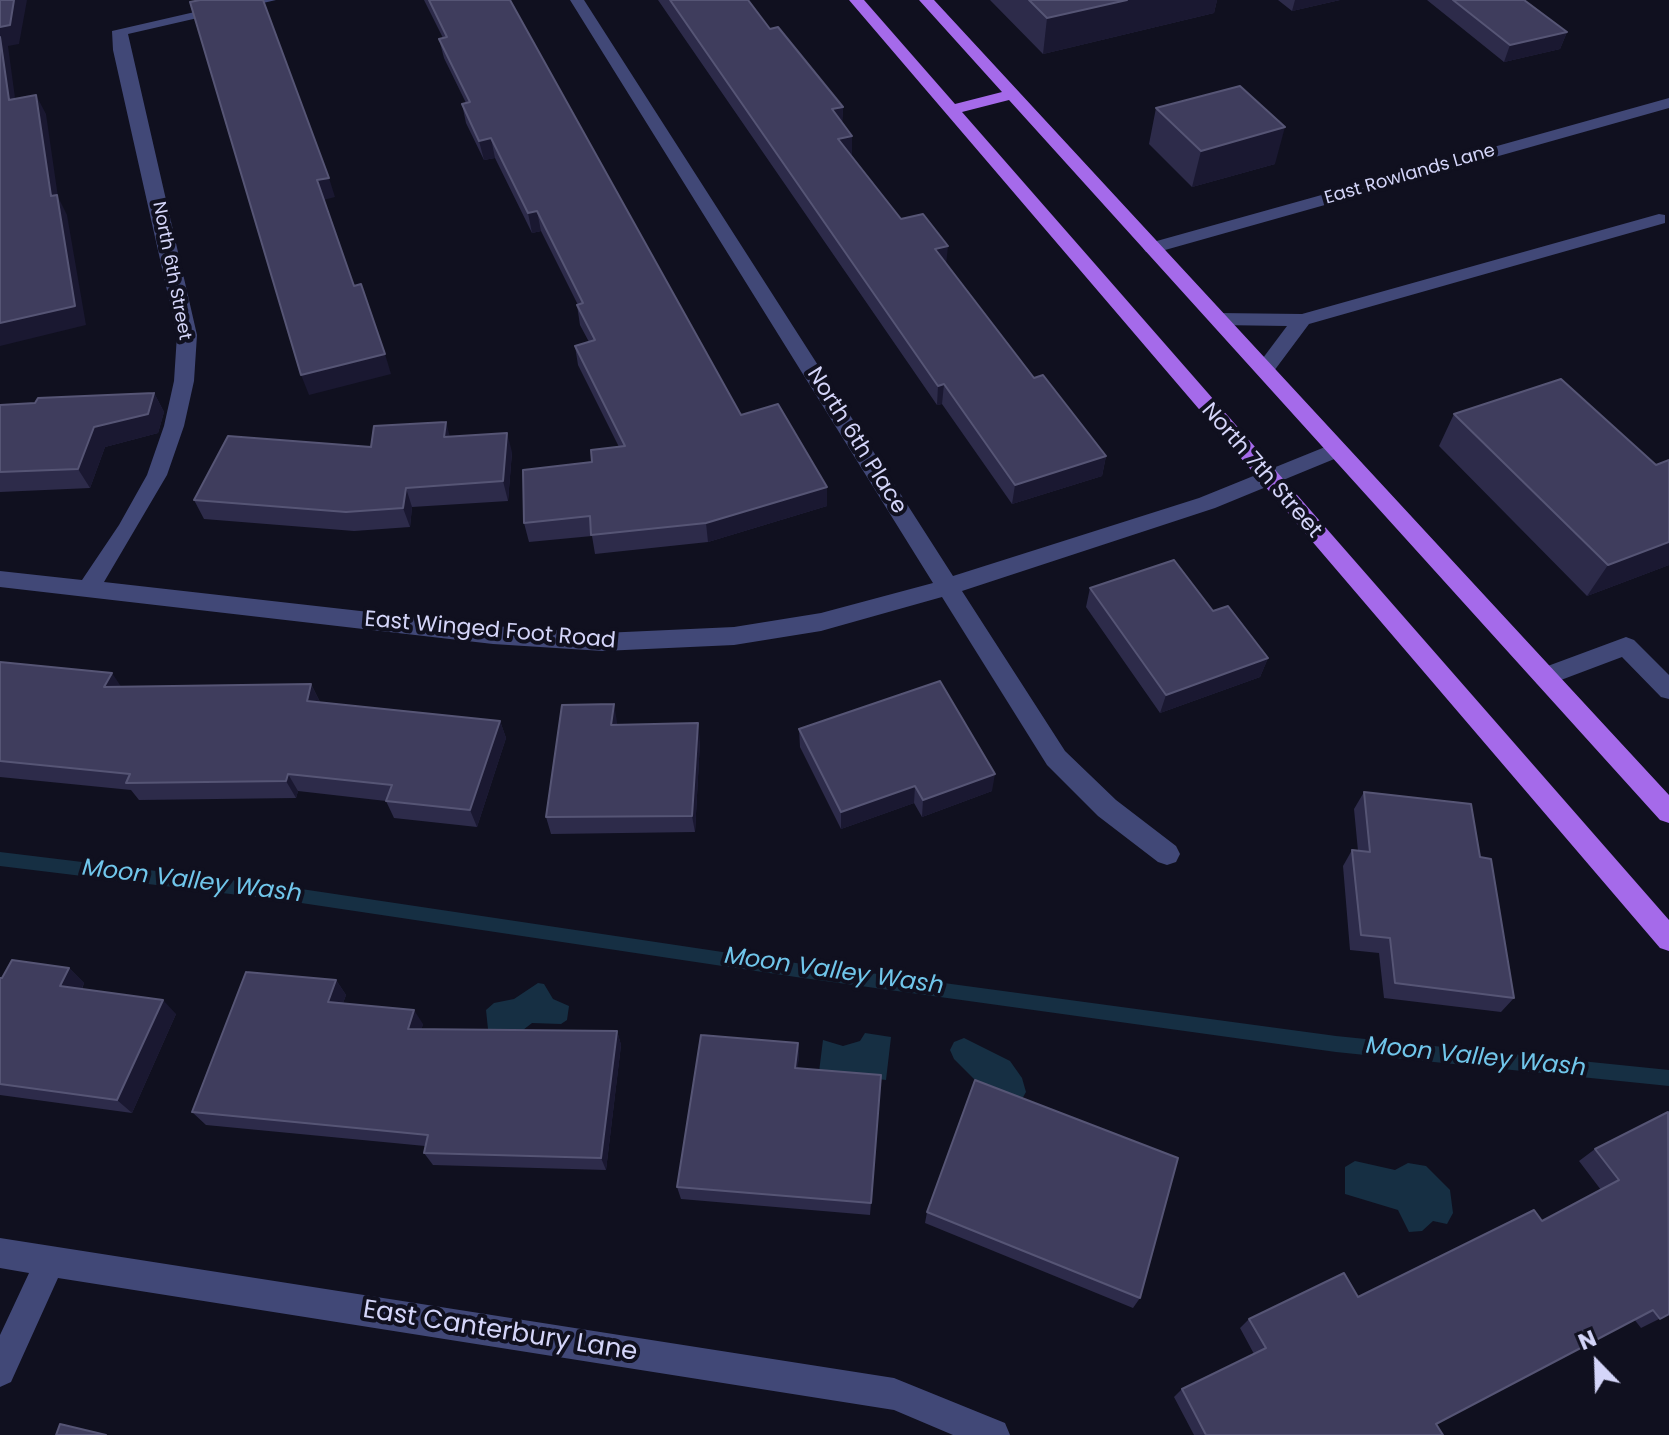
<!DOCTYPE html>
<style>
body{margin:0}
#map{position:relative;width:1669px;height:1435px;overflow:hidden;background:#10101f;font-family:Poppins,sans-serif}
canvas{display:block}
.north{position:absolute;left:1557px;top:1323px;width:80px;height:80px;-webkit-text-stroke:6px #10101f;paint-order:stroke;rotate:337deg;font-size:22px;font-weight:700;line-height:32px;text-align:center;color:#d4d5f9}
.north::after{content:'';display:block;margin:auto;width:28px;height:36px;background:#d4d5f9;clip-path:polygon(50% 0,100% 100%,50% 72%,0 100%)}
</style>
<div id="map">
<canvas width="1669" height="1435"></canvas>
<div class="north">N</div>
</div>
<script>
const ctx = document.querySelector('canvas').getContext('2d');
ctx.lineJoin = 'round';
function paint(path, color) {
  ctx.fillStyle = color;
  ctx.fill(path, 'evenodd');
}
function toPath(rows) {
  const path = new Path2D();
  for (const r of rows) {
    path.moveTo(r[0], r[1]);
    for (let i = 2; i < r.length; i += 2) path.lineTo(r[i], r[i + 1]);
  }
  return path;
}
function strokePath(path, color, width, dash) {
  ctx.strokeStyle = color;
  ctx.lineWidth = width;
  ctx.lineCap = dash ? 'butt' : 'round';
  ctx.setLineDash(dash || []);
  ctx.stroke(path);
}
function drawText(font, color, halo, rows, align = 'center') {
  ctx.font = font + ' Poppins,sans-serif';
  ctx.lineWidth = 8;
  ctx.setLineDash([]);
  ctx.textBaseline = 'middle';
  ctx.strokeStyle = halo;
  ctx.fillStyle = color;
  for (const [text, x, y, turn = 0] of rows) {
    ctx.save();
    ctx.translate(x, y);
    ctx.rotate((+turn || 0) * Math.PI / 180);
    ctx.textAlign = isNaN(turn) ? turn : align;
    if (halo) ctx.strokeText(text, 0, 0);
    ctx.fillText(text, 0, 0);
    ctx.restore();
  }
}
paint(toPath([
 [538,983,544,984,553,999,569,1006,567,1020,561,1024,532,1023,514,1037,497,1037,488,1029,486,1010,494,1003,514,999],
 [865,1033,891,1037,886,1080,819,1072,823,1040,843,1046,860,1041],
 [964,1038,1010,1061,1022,1078,1026,1092,1022,1099,978,1083,954,1059,950,1050,954,1042],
 [1355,1161,1395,1170,1408,1163,1426,1166,1450,1190,1453,1213,1447,1224,1433,1221,1422,1231,1409,1232,1398,1210,1345,1194,1345,1167]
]), '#162f43');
paint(toPath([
 [0,852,288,887,796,963,1336,1036,1669,1070,1669,1086,1336,1052,796,977,288,901,0,866,0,852]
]), '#162f43');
paint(toPath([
 [247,0,276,0,128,34,197,335,194,381,184,426,167,475,104,582,493,626,603,633,734,627,821,613,933,583,570,0,584,0,953,576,1199,498,1330,445,1344,445,1347,450,1344,455,1215,508,962,591,1065,751,1116,800,1176,846,1180,854,1176,862,1167,865,1158,862,1098,816,1047,765,942,597,821,631,734,645,603,651,493,644,0,587,0,571,82,580,119,525,147,475,164,426,174,381,177,335,113,50,112,31,247,0],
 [1669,98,1669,108,1158,252,1146,252,1143,248,1146,244,1669,98],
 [1659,214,1665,215,1665,223,1309,324,1271,375,1264,376,1254,370,1287,326,1218,325,1209,319,1218,313,1302,314,1659,214],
 [1626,637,1634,640,1669,675,1669,699,1661,697,1622,657,1545,686,1537,684,1533,677,1537,670,1626,637],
 [0,1238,894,1378,1005,1423,1010,1435,953,1435,894,1410,58,1278,11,1382,0,1387,0,1335,29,1273,0,1268,0,1238]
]), '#414877');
paint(toPath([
 [849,0,864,0,955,104,1002,92,919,0,934,0,1669,795,1669,823,1660,820,1009,100,962,112,1669,920,1669,951,1660,948,849,0]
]), '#a56aea');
paint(toPath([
 [424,0,510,0,741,415,827,506,708,542,595,554,592,536,529,542,524,523,592,462,619,447,578,365,575,346,589,342,580,325,577,305,578,305,541,231,532,233,495,158,484,160,466,123,462,104,466,103,444,58,439,39,443,38],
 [658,0,748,0,770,29,843,107,842,123,852,136,852,155,851,155,901,219,946,263,1034,378,1106,456,1102,476,1012,504,942,404,937,405],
 [990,0,1217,0,1214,13,1043,54],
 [1278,0,1340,0,1292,11],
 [1427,0,1524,0,1567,32,1560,49,1504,62],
 [1156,108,1275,164,1192,187,1149,144],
 [154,393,164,412,158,433,105,447,90,488,0,492,0,405,35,403],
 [1454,414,1669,565,1587,596,1439,446],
 [450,436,512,452,508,501,412,507,410,527,354,531,204,519,194,500,371,447],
 [1090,588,1213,611,1268,658,1260,677,1160,713,1086,607],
 [0,662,122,687,311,684,320,702,500,721,506,738,477,827,394,818,386,801,298,791,296,798,139,800,131,790,0,777],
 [617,722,617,724,700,741,695,832,551,834,546,817],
 [799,729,992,791,922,817,914,803,841,829,800,747],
 [1364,792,1480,857,1514,998,1501,1012,1384,998,1379,953,1350,950,1343,866,1352,850,1358,851,1354,809],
 [69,968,84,983,82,989,176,1014,132,1113,0,1095,0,978],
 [336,980,346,995,343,1003,423,1024,421,1030,617,1031,621,1045,606,1170,433,1165,424,1153,425,1146,206,1125,192,1112],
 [798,1043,799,1057,797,1068,881,1075,870,1215,681,1199,677,1187],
 [1668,1112,1669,1314,1641,1328,1634,1319,1436,1424,1443,1435,1194,1435,1174,1397,1182,1389,1254,1354,1240,1328,1249,1319,1358,1297,1542,1221,1601,1190,1579,1161,1595,1149],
 [927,1212,1140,1298,1133,1308,925,1223]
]), '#2d2b4a');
paint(toPath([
 [14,0,27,0,19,44,8,46,18,120,9,100,0,37,0,27],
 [1127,0,1217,0,1214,13,1043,54,1047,18],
 [1295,0,1340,0,1292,11],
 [1567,32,1560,49,1504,62,1510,45],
 [36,95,46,114,58,197,67,215,86,325,0,346,0,323,51,196],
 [843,107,842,126,832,109],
 [1285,127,1275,164,1192,187,1201,151],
 [852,136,852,155,838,159,838,139],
 [491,138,495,158,484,160,479,141],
 [329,178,335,197,323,200,317,180],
 [537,211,541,231,532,233,528,213],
 [948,246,946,265,935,249],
 [385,354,391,374,309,395,301,375],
 [944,384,942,404,937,405,938,386],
 [154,393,164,412,158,433,105,447,90,488,78,469,94,427],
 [446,422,451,441,444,437],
 [507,433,512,452,508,501,503,481],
 [1106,456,1102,476,1012,504,1015,485],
 [827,487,827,506,708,542,706,523],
 [406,488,412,507,410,527,403,508],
 [1669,542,1669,565,1587,596,1608,565],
 [1268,658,1260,677,1160,713,1166,695],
 [112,673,124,691,104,687],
 [311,684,320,702,307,701],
 [614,704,617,722,615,742,611,725],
 [500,721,506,738,477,827,470,810],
 [698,723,700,741,695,832,692,816],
 [288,774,298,791,296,798,286,781],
 [995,774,992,791,922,817,923,800],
 [915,786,914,803,841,829,841,812],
 [69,968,84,983,76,1001,60,986],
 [336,980,346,995,338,1016,328,1002],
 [163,1000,176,1014,132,1113,117,1100],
 [414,1010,423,1024,417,1044,408,1029],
 [617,1031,621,1045,606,1170,601,1158],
 [798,1043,799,1057,796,1082,795,1068]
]), '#1a1831');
const building = toPath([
 [0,0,14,0,10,25,0,27,0,0],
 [200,0,263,0,329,178,317,180,354,286,361,284,385,354,301,375,190,2,200,0],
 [429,0,510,0,741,415,778,404,827,487,706,523,591,535,590,516,524,523,523,470,592,462,591,450,625,446,575,346,595,340,577,305,583,303,537,211,528,213,491,138,479,141,462,104,470,102,439,39,447,37,429,0],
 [670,0,748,0,770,29,778,27,843,107,832,109,852,136,838,139,901,219,923,214,948,246,935,249,1034,378,1043,375,1106,456,1015,485,944,384,938,386,670,0],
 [1029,0,1127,0,1047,18,1029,0],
 [1453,0,1524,0,1567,32,1510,45,1453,0],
 [0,37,9,100,36,95,51,196,57,195,75,306,0,323,0,37],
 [1240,86,1285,127,1201,151,1156,108,1240,86],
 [1561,379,1656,465,1669,460,1669,542,1608,565,1454,414,1561,379],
 [154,393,148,414,94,427,78,469,0,472,0,405,35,403,38,398,154,393],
 [446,422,444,437,507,433,503,481,406,488,403,508,346,512,194,500,228,436,371,447,374,426,446,422],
 [1174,560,1213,611,1228,606,1268,658,1166,695,1090,588,1174,560],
 [0,662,112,673,104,687,311,684,307,701,500,721,470,810,386,801,392,785,288,774,286,781,126,783,130,774,0,761,0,662],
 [940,681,995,774,923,800,915,786,841,812,799,729,940,681],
 [614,704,611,725,698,723,692,816,546,817,562,705,614,704],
 [1364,792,1471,804,1480,857,1491,859,1514,998,1395,983,1390,938,1361,935,1352,850,1370,852,1364,792],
 [12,960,69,968,60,986,163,1000,117,1100,0,1084,0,978,2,978,12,960],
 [246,972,336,980,328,1002,414,1010,408,1029,617,1031,601,1158,424,1153,428,1135,192,1112,246,972],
 [701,1035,798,1043,795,1068,881,1075,871,1203,677,1187,701,1035],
 [975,1080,1178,1158,1140,1298,927,1212,975,1080],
 [1668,1112,1669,1314,1660,1319,1653,1310,1436,1424,1443,1435,1206,1435,1182,1389,1266,1348,1249,1319,1344,1273,1358,1297,1534,1210,1542,1221,1619,1180,1595,1149,1668,1112],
 [60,1424,106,1435,56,1435,60,1424]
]);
paint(building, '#3f3d5d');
strokePath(building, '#565575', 2);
drawText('18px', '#d4d5f9', '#10101f', [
 ["East Rowlands Lane",1410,175,-16],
 ["North 6th Street",171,271,79]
]);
drawText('22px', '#d4d5f9', '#10101f', [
 ["North 6th Place",856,441,58],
 ["North 7th Street",1261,471,49],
 ["East Winged Foot Road",490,631,5]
]);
drawText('italic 24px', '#70c6eb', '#10101f', [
 ["Moon Valley Wash",192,882,7],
 ["Moon Valley Wash",834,972,8],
 ["Moon Valley Wash",1476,1058,6]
]);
drawText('26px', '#d4d5f9', '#10101f', [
 ["East Canterbury Lane",500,1332,9]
]);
</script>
